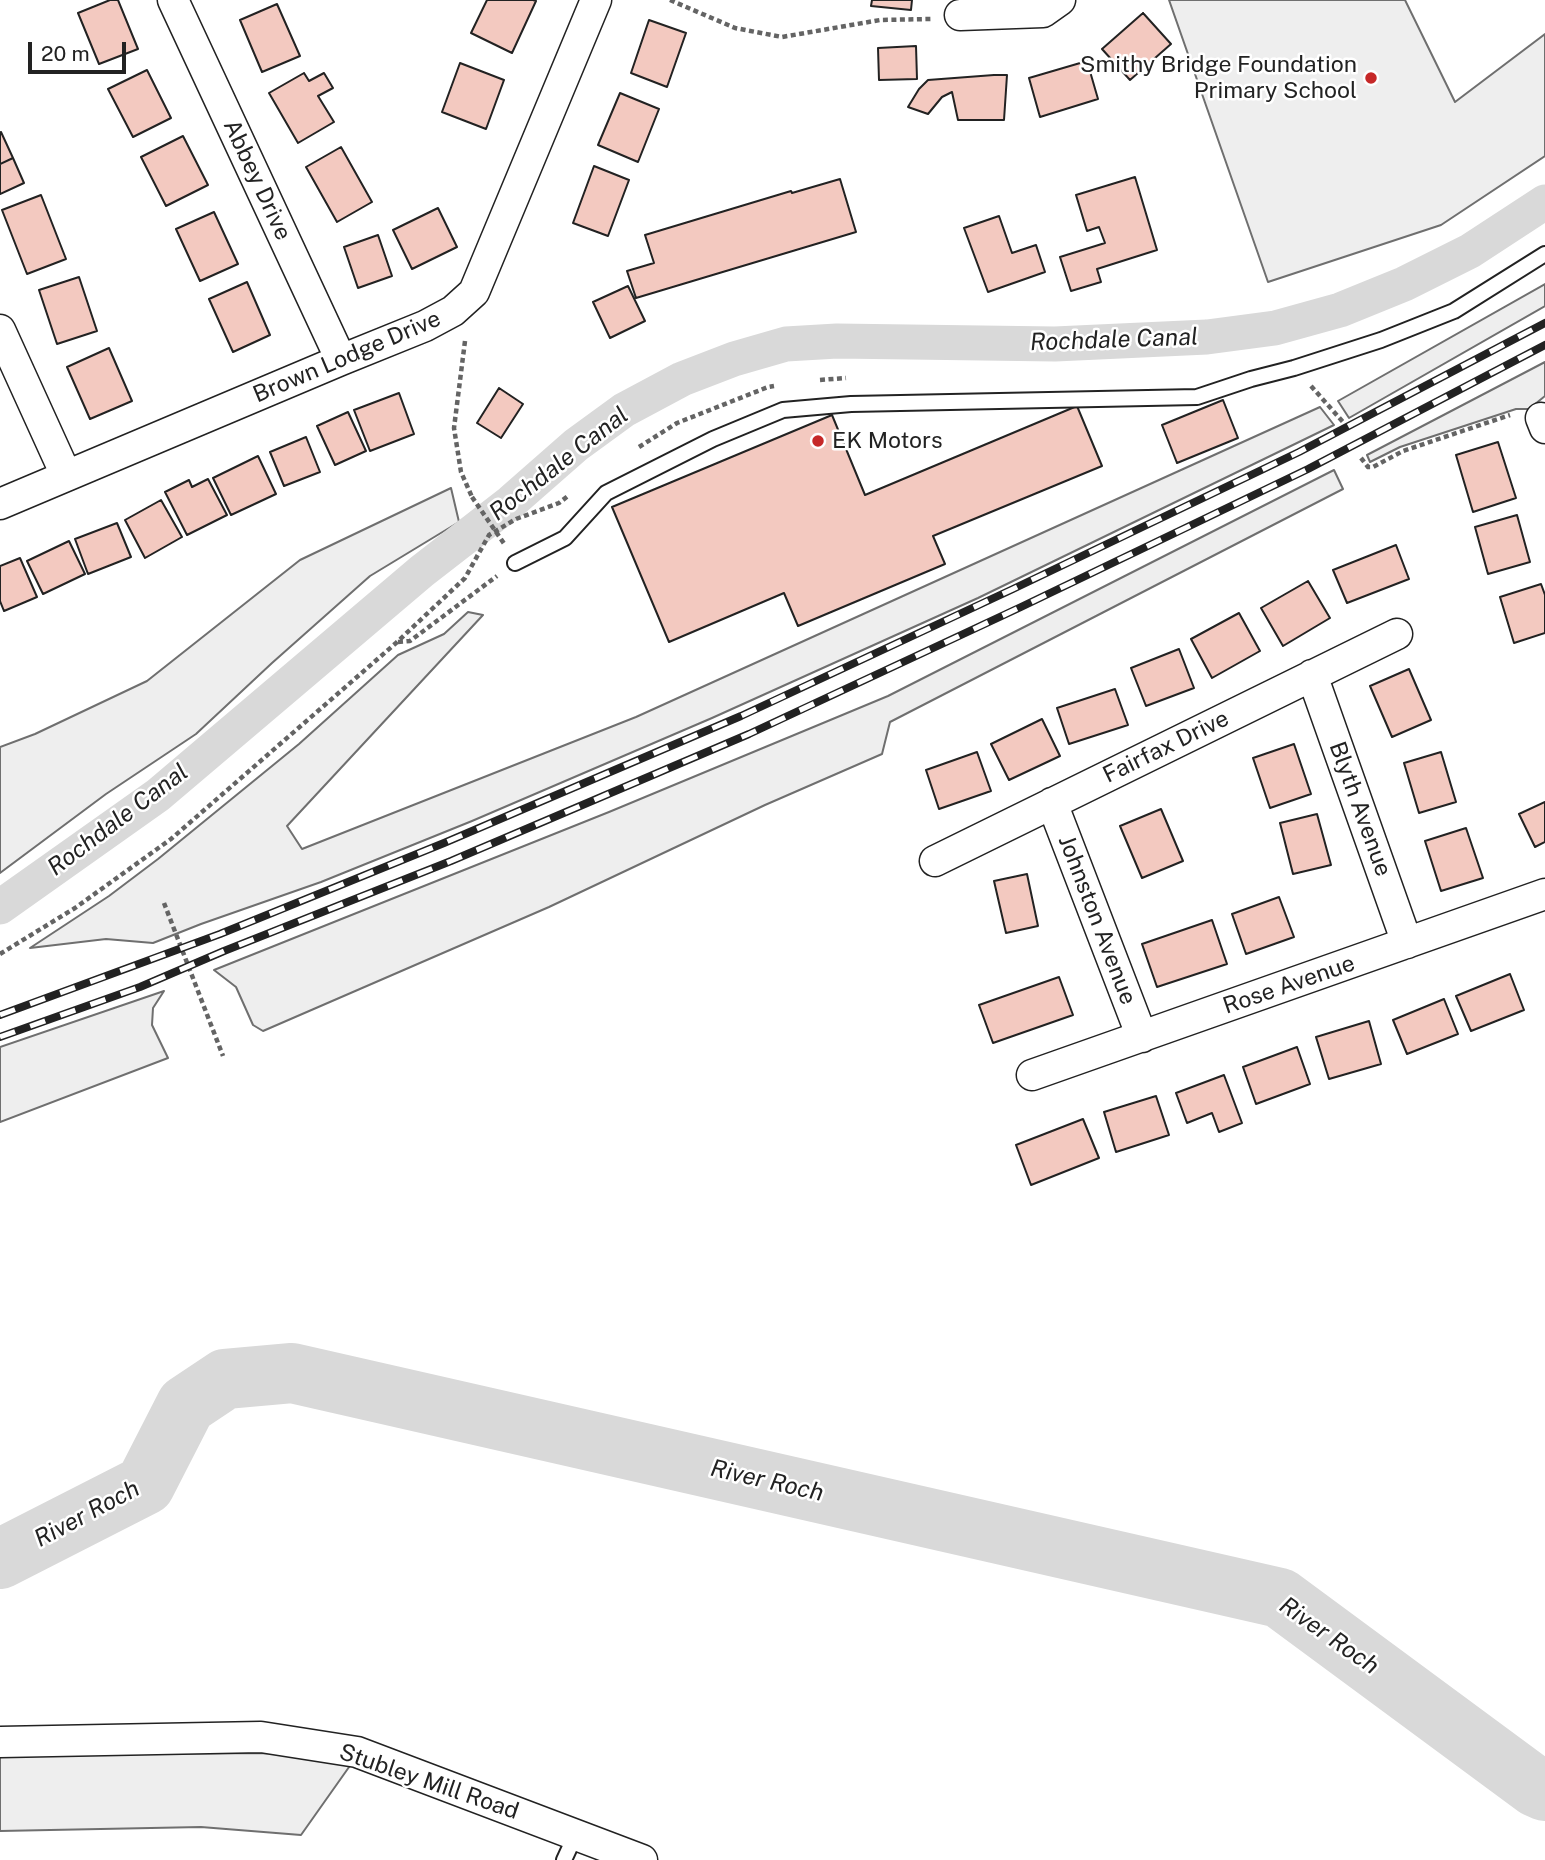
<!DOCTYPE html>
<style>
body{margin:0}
#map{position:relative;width:1545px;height:1860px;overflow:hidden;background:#fff;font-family:"Public Sans",sans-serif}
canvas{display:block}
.scale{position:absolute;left:28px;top:42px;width:98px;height:32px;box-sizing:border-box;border:4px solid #222;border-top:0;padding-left:9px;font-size:21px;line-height:24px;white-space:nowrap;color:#222;-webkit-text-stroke:5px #fff;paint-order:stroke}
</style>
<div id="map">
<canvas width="1545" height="1860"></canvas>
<div class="scale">20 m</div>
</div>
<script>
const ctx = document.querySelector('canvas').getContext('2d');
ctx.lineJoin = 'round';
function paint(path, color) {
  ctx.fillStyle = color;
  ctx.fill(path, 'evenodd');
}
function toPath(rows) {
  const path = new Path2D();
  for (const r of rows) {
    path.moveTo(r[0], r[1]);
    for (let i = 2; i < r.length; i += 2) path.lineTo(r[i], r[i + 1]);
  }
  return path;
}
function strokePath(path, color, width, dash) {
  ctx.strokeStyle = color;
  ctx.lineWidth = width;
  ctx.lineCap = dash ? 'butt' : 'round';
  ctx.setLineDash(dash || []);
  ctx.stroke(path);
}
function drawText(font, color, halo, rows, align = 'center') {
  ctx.font = font + ' "Public Sans",sans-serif';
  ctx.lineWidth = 5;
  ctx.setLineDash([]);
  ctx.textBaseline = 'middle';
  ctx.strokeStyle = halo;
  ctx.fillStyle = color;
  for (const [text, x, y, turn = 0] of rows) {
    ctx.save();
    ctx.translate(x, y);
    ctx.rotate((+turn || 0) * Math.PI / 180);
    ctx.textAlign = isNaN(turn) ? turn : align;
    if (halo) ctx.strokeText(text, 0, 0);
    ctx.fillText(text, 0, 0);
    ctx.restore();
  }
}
const green = toPath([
 [1169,0,1405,0,1455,102,1545,34,1545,156,1441,225,1268,282,1169,0],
 [1545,284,1545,306,1349,418,1338,401,1545,284],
 [1545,362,1545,396,1529,409,1516,409,1400,447,1370,462,1367,455,1545,362],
 [1320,407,1334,425,978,598,712,718,472,821,321,882,201,924,153,943,106,939,30,948,109,896,158,859,299,744,398,655,444,634,468,612,483,615,287,826,302,849,636,717,1320,407],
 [1334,470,1343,489,890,722,882,754,765,805,549,907,263,1031,253,1025,236,987,214,970,609,812,888,696,1334,470],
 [451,488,459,522,370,576,272,663,196,734,106,794,0,873,0,747,35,734,147,681,300,560,451,488],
 [164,991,153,1008,152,1025,168,1058,0,1122,0,1047,164,991],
 [297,1753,354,1760,301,1835,201,1827,0,1831,0,1754,297,1753]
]);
paint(green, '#eee');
strokePath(green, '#6f6f6f', 2);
strokePath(toPath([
 [0,907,158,795,422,571,511,502,576,445,624,410,682,379,734,359,786,344,837,341,1055,344,1207,337,1275,328,1340,310,1404,284,1470,251,1545,202]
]), '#d9d9d9', 35);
strokePath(toPath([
 [0,1559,145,1485,186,1405,225,1379,292,1373,1280,1598,1536,1787,1545,1791]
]), '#d9d9d9', 60);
const building = toPath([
 [110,0,118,0,138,49,99,64,78,13,110,0],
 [487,0,533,0,536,1,512,53,471,33,487,0],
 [872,0,912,0,911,10,871,6,872,0],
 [277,4,300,56,262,72,240,20,277,4],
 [1143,13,1171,44,1130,80,1102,49,1143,13],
 [649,20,686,33,667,87,631,73,649,20],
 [916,46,917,79,879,80,878,48,916,46],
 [1087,61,1098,99,1040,117,1029,78,1087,61],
 [460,63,504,80,486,129,442,112,460,63],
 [147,70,171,118,133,137,108,89,147,70],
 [304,73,309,81,324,73,333,88,318,96,334,122,298,143,269,93,304,73],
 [994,75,1007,75,1004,120,958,120,952,92,942,97,928,114,908,107,919,89,928,80,994,75],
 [620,93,659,109,638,162,598,145,620,93],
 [1,132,13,158,0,164,0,133,1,132],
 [183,136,208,185,166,206,141,157,183,136],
 [341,147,372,202,337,222,306,167,341,147],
 [13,158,24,183,0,194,0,164,13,158],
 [594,166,629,180,608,236,573,223,594,166],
 [1135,177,1157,250,1097,269,1101,282,1071,291,1060,257,1105,243,1099,227,1087,231,1076,195,1135,177],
 [840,179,856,232,636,298,627,271,654,263,645,235,791,191,792,193,840,179],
 [41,195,66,259,27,274,2,210,41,195],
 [438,208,457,247,412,269,393,230,438,208],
 [214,212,238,264,200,281,176,229,214,212],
 [999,216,1012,253,1036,245,1045,272,988,292,964,228,999,216],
 [378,235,392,276,358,288,344,247,378,235],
 [79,277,97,331,57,344,39,290,79,277],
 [247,282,270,335,233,352,209,299,247,282],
 [628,286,645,321,610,338,593,302,628,286],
 [109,348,132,401,90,419,67,367,109,348],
 [499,388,523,404,501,438,477,423,499,388],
 [399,393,414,434,370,451,354,410,399,393],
 [1223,400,1238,438,1177,463,1162,425,1223,400],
 [1077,406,1102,466,933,536,945,564,798,626,784,593,669,642,612,507,832,415,865,495,1077,406],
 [348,412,366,451,335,465,317,426,348,412],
 [306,437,320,472,284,486,270,452,306,437],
 [1498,442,1516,498,1473,512,1456,455,1498,442],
 [258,456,276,494,231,515,213,478,258,456],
 [208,479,227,515,187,535,165,492,189,480,192,487,208,479],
 [161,500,182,537,145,558,125,520,161,500],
 [1517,515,1530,562,1488,574,1475,527,1517,515],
 [117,523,131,557,88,574,75,539,117,523],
 [69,541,85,574,43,594,27,561,69,541],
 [1396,545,1409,579,1347,603,1333,570,1396,545],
 [20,558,37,597,4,611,0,601,0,566,20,558],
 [1308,581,1330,618,1283,646,1261,608,1308,581],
 [1541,584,1545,595,1545,633,1514,643,1500,597,1541,584],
 [1239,613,1260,651,1212,678,1191,639,1239,613],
 [1179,649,1194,688,1146,706,1131,668,1179,649],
 [1409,669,1431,720,1392,737,1370,686,1409,669],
 [1115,689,1128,725,1069,744,1057,708,1115,689],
 [1042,719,1060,756,1009,780,991,744,1042,719],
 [1294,744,1311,794,1270,808,1253,758,1294,744],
 [977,752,991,791,939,809,926,770,977,752],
 [1441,752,1456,802,1419,813,1404,763,1441,752],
 [1545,802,1545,842,1535,847,1519,814,1545,802],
 [1161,809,1183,861,1142,878,1120,826,1161,809],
 [1317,814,1331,865,1293,874,1280,823,1317,814],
 [1466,828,1483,878,1441,891,1425,841,1466,828],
 [1027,874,1038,926,1006,933,994,881,1027,874],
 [1279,897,1294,937,1246,954,1232,914,1279,897],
 [1212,920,1227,964,1157,987,1142,944,1212,920],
 [1510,974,1524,1010,1471,1031,1456,996,1510,974],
 [1059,977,1073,1015,993,1043,979,1005,1059,977],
 [1444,999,1458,1034,1407,1054,1393,1020,1444,999],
 [1369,1021,1381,1064,1329,1079,1316,1037,1369,1021],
 [1297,1047,1310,1084,1256,1104,1243,1067,1297,1047],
 [1224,1075,1242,1123,1219,1132,1212,1113,1187,1123,1176,1093,1224,1075],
 [1156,1096,1169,1135,1116,1152,1104,1112,1156,1096],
 [1083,1119,1099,1158,1031,1185,1016,1145,1083,1119]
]);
paint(building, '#f3c9c0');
strokePath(building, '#222', 2);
const service = toPath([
 [515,563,565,538,606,493,713,439,783,410,851,404,1197,397,1251,379,1294,368,1381,340,1454,311,1545,254],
 [564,1860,576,1834]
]);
const minor = toPath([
 [173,0,341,360],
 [960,15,1043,12,1060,0],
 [0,330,66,475],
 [1541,418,1545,428],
 [0,504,341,360,425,326,453,311,474,292,596,0],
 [1312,675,1407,943],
 [1052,803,1142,1037],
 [935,861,1397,634],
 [1032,1075,1545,894],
 [0,1742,261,1737,357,1752,642,1860]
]);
strokePath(service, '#222', 18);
strokePath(minor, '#222', 33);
strokePath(toPath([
 [670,0,735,28,782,37,880,20,931,19],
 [465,341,454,428,461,472,472,497],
 [820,380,846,378],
 [1311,386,1343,422],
 [639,447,677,423,768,387,774,386],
 [1361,458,1368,467,1373,467,1403,451,1510,415],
 [398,642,410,641,497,576],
 [164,903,223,1056],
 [0,954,75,908,171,839,396,643,465,578,489,535,516,519,559,503,568,496]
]), '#646464', 4.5, [5, 3.5]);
strokePath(service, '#fff', 14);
strokePath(minor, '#fff', 30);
const rail = toPath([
 [0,1015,220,934,444,843,741,716,1013,589,1299,452,1545,323],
 [0,1037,140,987,224,951,451,861,749,734,1021,607,1308,469,1545,345]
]);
strokePath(rail, '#222', 8);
strokePath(rail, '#fff', 5, [16]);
strokePath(toPath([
 [472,497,505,545]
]), '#646464', 4.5, [5, 3.5]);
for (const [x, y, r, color] of [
 [1371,78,7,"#c62828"],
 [818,441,7,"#c62828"]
]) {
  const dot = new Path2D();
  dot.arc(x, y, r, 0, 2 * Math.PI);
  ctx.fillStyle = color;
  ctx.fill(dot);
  strokePath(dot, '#fff', 2.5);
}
drawText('23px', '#222', '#fff', [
 ["Smithy Bridge Foundation",1357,65],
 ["Primary School",1357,91],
 ["EK Motors",832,441,"left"]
], 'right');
drawText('23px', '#222', '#fff', [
 ["Abbey Drive",257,180,65],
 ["Brown Lodge Drive",347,357,-23],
 ["Fairfax Drive",1166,747,-26],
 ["Blyth Avenue",1360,809,70],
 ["Johnston Avenue",1097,920,69],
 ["Rose Avenue",1289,985,-19],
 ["Stubley Mill Road",429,1782,19]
]);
drawText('italic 24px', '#222', '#fff', [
 ["Rochdale Canal",1114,340,-2],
 ["Rochdale Canal",559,464,-38],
 ["Rochdale Canal",118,820,-37],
 ["River Roch",767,1481,13],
 ["River Roch",87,1514,-28],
 ["River Roch",1329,1636,35]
]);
</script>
